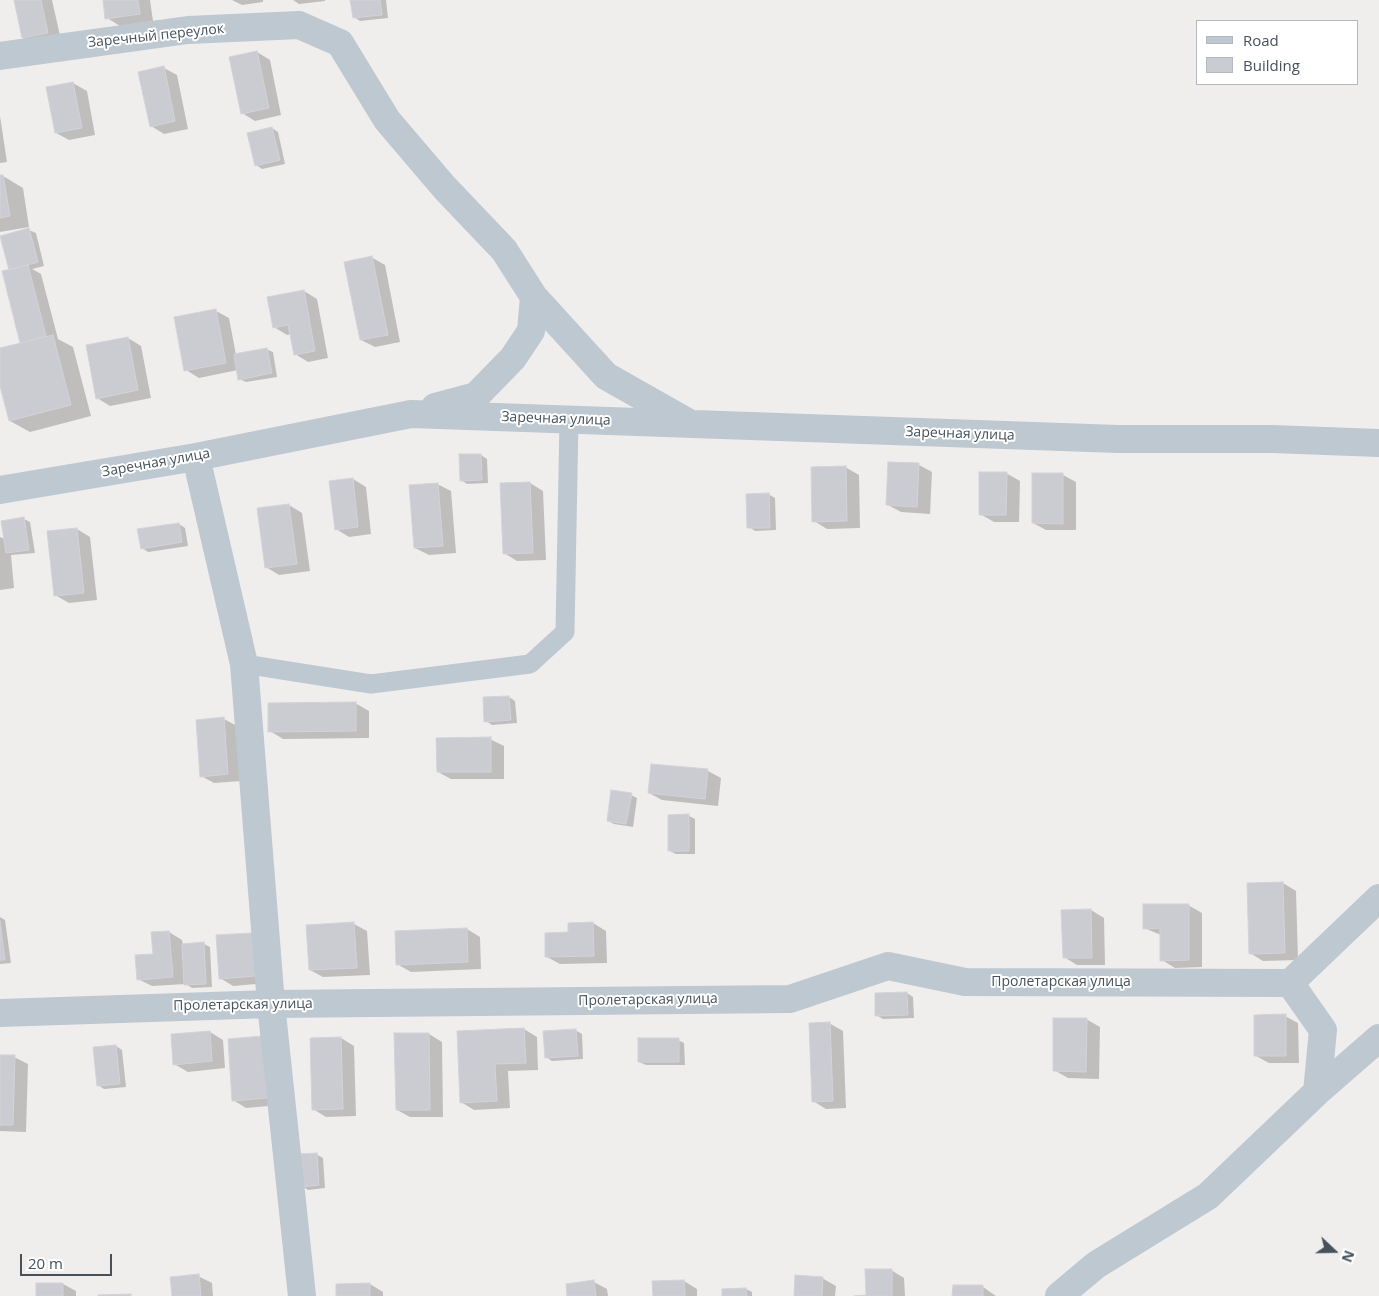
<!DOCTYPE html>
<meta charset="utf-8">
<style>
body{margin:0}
#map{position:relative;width:1379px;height:1296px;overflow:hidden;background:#f0eded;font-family:"Open Sans",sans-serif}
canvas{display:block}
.legend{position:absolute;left:1196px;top:20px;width:162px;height:65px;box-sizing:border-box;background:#fff;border:1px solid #b5b9bd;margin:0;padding:6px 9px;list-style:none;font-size:15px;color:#45515b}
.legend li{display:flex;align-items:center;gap:10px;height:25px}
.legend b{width:25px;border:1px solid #b5b9bd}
.north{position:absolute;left:1309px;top:1226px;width:50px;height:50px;-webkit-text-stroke:4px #fff;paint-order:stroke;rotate:111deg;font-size:14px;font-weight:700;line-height:20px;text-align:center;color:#45515b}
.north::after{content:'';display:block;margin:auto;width:18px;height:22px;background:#45515b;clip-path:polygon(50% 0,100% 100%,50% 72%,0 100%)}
.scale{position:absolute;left:20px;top:1254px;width:92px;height:22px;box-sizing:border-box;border:2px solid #45515b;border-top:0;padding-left:6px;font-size:15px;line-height:18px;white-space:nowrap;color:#45515b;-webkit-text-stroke:4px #fff;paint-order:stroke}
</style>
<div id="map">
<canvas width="1379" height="1296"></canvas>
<ul class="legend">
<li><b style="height:6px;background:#bdc8d0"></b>Road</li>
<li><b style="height:14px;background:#caccd2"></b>Building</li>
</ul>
<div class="north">N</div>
<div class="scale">20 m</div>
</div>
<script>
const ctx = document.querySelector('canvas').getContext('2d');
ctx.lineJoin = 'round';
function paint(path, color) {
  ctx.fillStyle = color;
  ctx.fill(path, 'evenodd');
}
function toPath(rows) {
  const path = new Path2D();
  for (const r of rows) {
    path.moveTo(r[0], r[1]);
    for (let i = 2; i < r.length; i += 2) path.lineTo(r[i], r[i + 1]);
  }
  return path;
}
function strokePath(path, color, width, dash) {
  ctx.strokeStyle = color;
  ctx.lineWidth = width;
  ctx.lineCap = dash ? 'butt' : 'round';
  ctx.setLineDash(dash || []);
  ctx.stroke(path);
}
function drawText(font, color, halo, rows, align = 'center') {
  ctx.font = font + ' "Open Sans",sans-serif';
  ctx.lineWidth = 4;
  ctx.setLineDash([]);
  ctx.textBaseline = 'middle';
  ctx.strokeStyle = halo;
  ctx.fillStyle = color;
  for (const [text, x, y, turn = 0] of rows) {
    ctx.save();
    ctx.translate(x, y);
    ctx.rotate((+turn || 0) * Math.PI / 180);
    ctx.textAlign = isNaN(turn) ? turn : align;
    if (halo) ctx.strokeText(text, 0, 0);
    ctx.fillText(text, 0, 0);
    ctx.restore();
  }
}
paint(toPath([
 [15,0,52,0,61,40,36,45,23,38],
 [104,0,150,0,153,21,120,26,107,18],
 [232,0,263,0,263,2,242,5],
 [293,0,325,0,325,1,299,4],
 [352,0,386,0,388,18,360,21,354,17],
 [257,52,270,60,281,115,255,121,242,113],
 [164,68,177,75,188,129,164,134,151,126],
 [73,83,87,91,95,135,69,140,56,133],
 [0,116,7,162,0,163],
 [272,128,278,132,285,164,262,169,256,165],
 [3,176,23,188,29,227,0,232,0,177],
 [29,230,36,233,44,266,32,269,41,274,58,339,73,347,91,416,30,432,10,421,0,381,0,350,24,343,22,342,10,271],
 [371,257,385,265,400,342,375,347,361,340],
 [304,291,317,299,328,358,308,362,295,354,291,334,287,335,274,327],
 [216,311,229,318,236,355,266,349,273,352,277,377,246,382,239,379,238,370,199,378,186,370],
 [128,338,141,346,151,398,110,406,97,398],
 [481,455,487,459,488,483,467,484,461,480],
 [919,465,932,472,930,514,901,512,888,505],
 [845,467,859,475,860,528,827,529,814,521],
 [1006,473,1020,481,1019,522,994,522,980,514],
 [1034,474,1063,475,1076,482,1076,530,1046,530,1033,523],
 [353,479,366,487,371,534,349,537,336,529],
 [530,483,543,491,546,560,517,561,504,553,501,484],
 [437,484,451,491,456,553,429,555,415,548],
 [768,494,775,498,776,530,755,531,749,527],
 [289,505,302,513,310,571,279,575,266,567],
 [24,519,30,522,35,553,11,555,14,588,0,590,0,537,5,539],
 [179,524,185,528,188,546,148,552,142,548],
 [77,529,90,537,97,600,69,603,55,595,49,533],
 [509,697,515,701,517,723,492,725,486,721,484,699],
 [355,703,369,711,369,738,283,739,270,731],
 [224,719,237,726,241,781,214,783,201,776],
 [490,739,504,746,504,779,451,779,438,772],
 [708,771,721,778,718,806,662,800,649,793],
 [631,795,637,798,633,827,614,824,608,821],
 [689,816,695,819,695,854,676,854,670,851],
 [1283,883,1296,891,1298,960,1263,961,1250,953],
 [1188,905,1202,913,1202,967,1175,968,1162,960,1161,935,1144,928],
 [1091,910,1104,918,1105,965,1077,965,1064,957],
 [0,917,5,920,11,963,0,964],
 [593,923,606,931,607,963,560,964,547,957,570,934,569,924],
 [354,924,367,931,370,975,323,977,310,970],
 [467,929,480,937,481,969,411,972,397,964],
 [169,932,182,940,183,945,204,944,210,947,212,987,192,988,186,984,152,986,138,979],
 [265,941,268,983,233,986,220,978],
 [907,993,913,997,914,1018,883,1019,876,1015],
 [1285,1016,1298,1023,1299,1063,1269,1063,1256,1056],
 [1086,1019,1100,1027,1099,1079,1068,1078,1054,1070],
 [829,1023,843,1031,846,1108,826,1109,813,1101],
 [524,1029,537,1037,538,1070,508,1071,510,1108,474,1110,461,1102],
 [575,1030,582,1034,583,1059,552,1061,546,1057],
 [210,1032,223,1040,225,1068,188,1072,174,1064],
 [429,1034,442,1042,443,1117,410,1117,397,1110],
 [341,1038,354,1046,356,1116,326,1117,313,1109],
 [229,1040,280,1105,246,1108,233,1100],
 [678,1040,684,1043,685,1065,646,1065,639,1062],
 [116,1046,122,1050,126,1087,104,1089,98,1085],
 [0,1056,14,1057,28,1064,26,1132,0,1131],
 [316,1154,323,1158,325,1188,308,1190,302,1186],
 [891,1270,904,1278,905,1296,867,1296],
 [198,1276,212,1283,213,1296,173,1296],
 [822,1278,836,1286,835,1296,795,1296],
 [684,1281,697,1289,697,1296,654,1296,654,1282],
 [594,1282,607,1289,608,1296,569,1296],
 [63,1284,76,1291,76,1296,37,1296],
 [370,1284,383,1292,383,1296,337,1296],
 [983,1287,996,1296,954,1296],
 [746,1289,752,1292,752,1296,723,1296]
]), '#0003');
const building = toPath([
 [14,0,41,0,48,33,22,38,14,0],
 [103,0,138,0,140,14,105,19,103,0],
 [350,0,380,0,382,15,353,18,350,0],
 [257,51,269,108,241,114,229,57,257,51],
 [164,66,175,121,150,127,138,72,164,66],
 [73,82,82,128,55,133,46,87,73,82],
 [272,127,280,160,255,166,247,133,272,127],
 [0,175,3,175,10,216,0,218,0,175],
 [29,228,38,262,9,270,0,236,29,228],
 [372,256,388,335,360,340,344,262,372,256],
 [28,265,46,336,20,343,2,271,28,265],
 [304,290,315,351,294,355,288,325,273,328,267,297,304,290],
 [216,309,226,363,184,371,174,317,216,309],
 [53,335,71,405,9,421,0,386,0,348,53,335],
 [128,337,138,390,96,399,86,345,128,337],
 [267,348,272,373,238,380,234,354,267,348],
 [459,454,481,454,482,480,460,481,459,454],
 [888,462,919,463,917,507,886,505,888,462],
 [846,466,847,521,812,522,811,467,846,466],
 [979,472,1007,472,1006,515,979,515,979,472],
 [1032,473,1063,473,1063,524,1032,523,1032,473],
 [353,478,358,527,335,530,329,481,353,478],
 [530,482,533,553,503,554,500,483,530,482],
 [438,483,443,546,414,548,409,485,438,483],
 [769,493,770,528,747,528,746,494,769,493],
 [289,504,297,564,265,568,257,508,289,504],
 [24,517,29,550,6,553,1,521,24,517],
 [179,523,182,542,141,549,137,529,179,523],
 [77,528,84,593,54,596,47,531,77,528],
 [509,696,511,720,484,722,483,697,509,696],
 [356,702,356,731,268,732,268,703,356,702],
 [224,717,228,774,200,777,196,720,224,717],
 [491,737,491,772,437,772,436,738,491,737],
 [651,764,708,769,705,799,648,793,651,764],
 [611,790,632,793,626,824,607,821,611,790],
 [689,814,689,851,668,851,668,815,689,814],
 [1283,882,1285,953,1249,954,1247,883,1283,882],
 [1143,904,1189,904,1189,960,1160,961,1160,928,1143,929,1143,904],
 [1091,909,1092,958,1063,958,1061,910,1091,909],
 [0,921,5,960,0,960,0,921],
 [354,922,357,968,309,970,306,925,354,922],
 [593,922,594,956,545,957,545,933,568,932,568,923,593,922],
 [467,928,468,962,396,965,395,931,467,928],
 [169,931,173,977,137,980,135,955,153,954,151,932,169,931],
 [252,933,255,976,219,979,216,935,252,933],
 [204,942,206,984,184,985,182,944,204,942],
 [907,992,908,1015,875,1016,875,993,907,992],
 [1286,1014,1286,1056,1254,1056,1254,1015,1286,1014],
 [1053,1018,1087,1018,1086,1072,1053,1071,1053,1018],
 [830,1022,833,1101,812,1102,809,1023,830,1022],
 [524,1028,526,1063,495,1064,497,1101,460,1103,457,1031,524,1028],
 [576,1029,578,1056,545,1058,543,1031,576,1029],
 [210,1031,212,1061,173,1065,171,1034,210,1031],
 [394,1033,429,1033,430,1110,396,1110,394,1033],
 [262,1036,267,1098,232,1101,228,1039,262,1036],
 [341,1037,343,1109,312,1110,310,1038,341,1037],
 [638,1038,679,1038,679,1062,638,1062,638,1038],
 [116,1045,120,1084,97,1086,93,1047,116,1045],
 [0,1055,15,1055,13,1125,0,1125,0,1055],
 [317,1153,319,1185,300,1187,297,1154,317,1153],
 [865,1269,892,1269,892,1296,854,1296,866,1295,865,1269],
 [199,1274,201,1296,172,1296,170,1277,199,1274],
 [795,1275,823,1277,822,1296,794,1296,795,1275],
 [594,1280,596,1296,567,1296,566,1284,594,1280],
 [684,1280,685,1296,653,1296,652,1281,684,1280],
 [36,1283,63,1283,63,1296,36,1296,36,1283],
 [370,1283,370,1296,336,1296,336,1284,370,1283],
 [953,1285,983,1285,983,1296,952,1296,953,1285],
 [746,1288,747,1296,722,1296,722,1289,746,1288],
 [131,1294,131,1296,98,1296,98,1295,131,1294]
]);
paint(building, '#caccd2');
strokePath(building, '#d1d3d9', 1);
strokePath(toPath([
 [244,664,371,684,530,664,565,632,569,420]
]), '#bdc8d0', 19);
strokePath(toPath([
 [0,56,188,30,299,25,340,43,387,120,444,187,504,250,534,297,606,376,689,423],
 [435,407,476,396,513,358,531,331,534,297],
 [196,457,244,664,271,1004,302,1296],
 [0,490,196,457,411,414,1118,439,1272,439,1379,443],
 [1290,983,1379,898],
 [1290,983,1323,1030,1317,1092],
 [0,1013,271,1004,790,999,888,966,965,982,1290,983],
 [1059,1296,1096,1265,1208,1196,1317,1092,1379,1038]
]), '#bdc8d0', 28);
drawText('14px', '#45515b', '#fff', [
 ["Заречный переулок",156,36,-6],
 ["Заречная улица",556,419,2],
 ["Заречная улица",960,434,2],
 ["Заречная улица",156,463,-10],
 ["Пролетарская улица",1061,982],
 ["Пролетарская улица",648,1000,-1],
 ["Пролетарская улица",243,1005,-1]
]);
</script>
